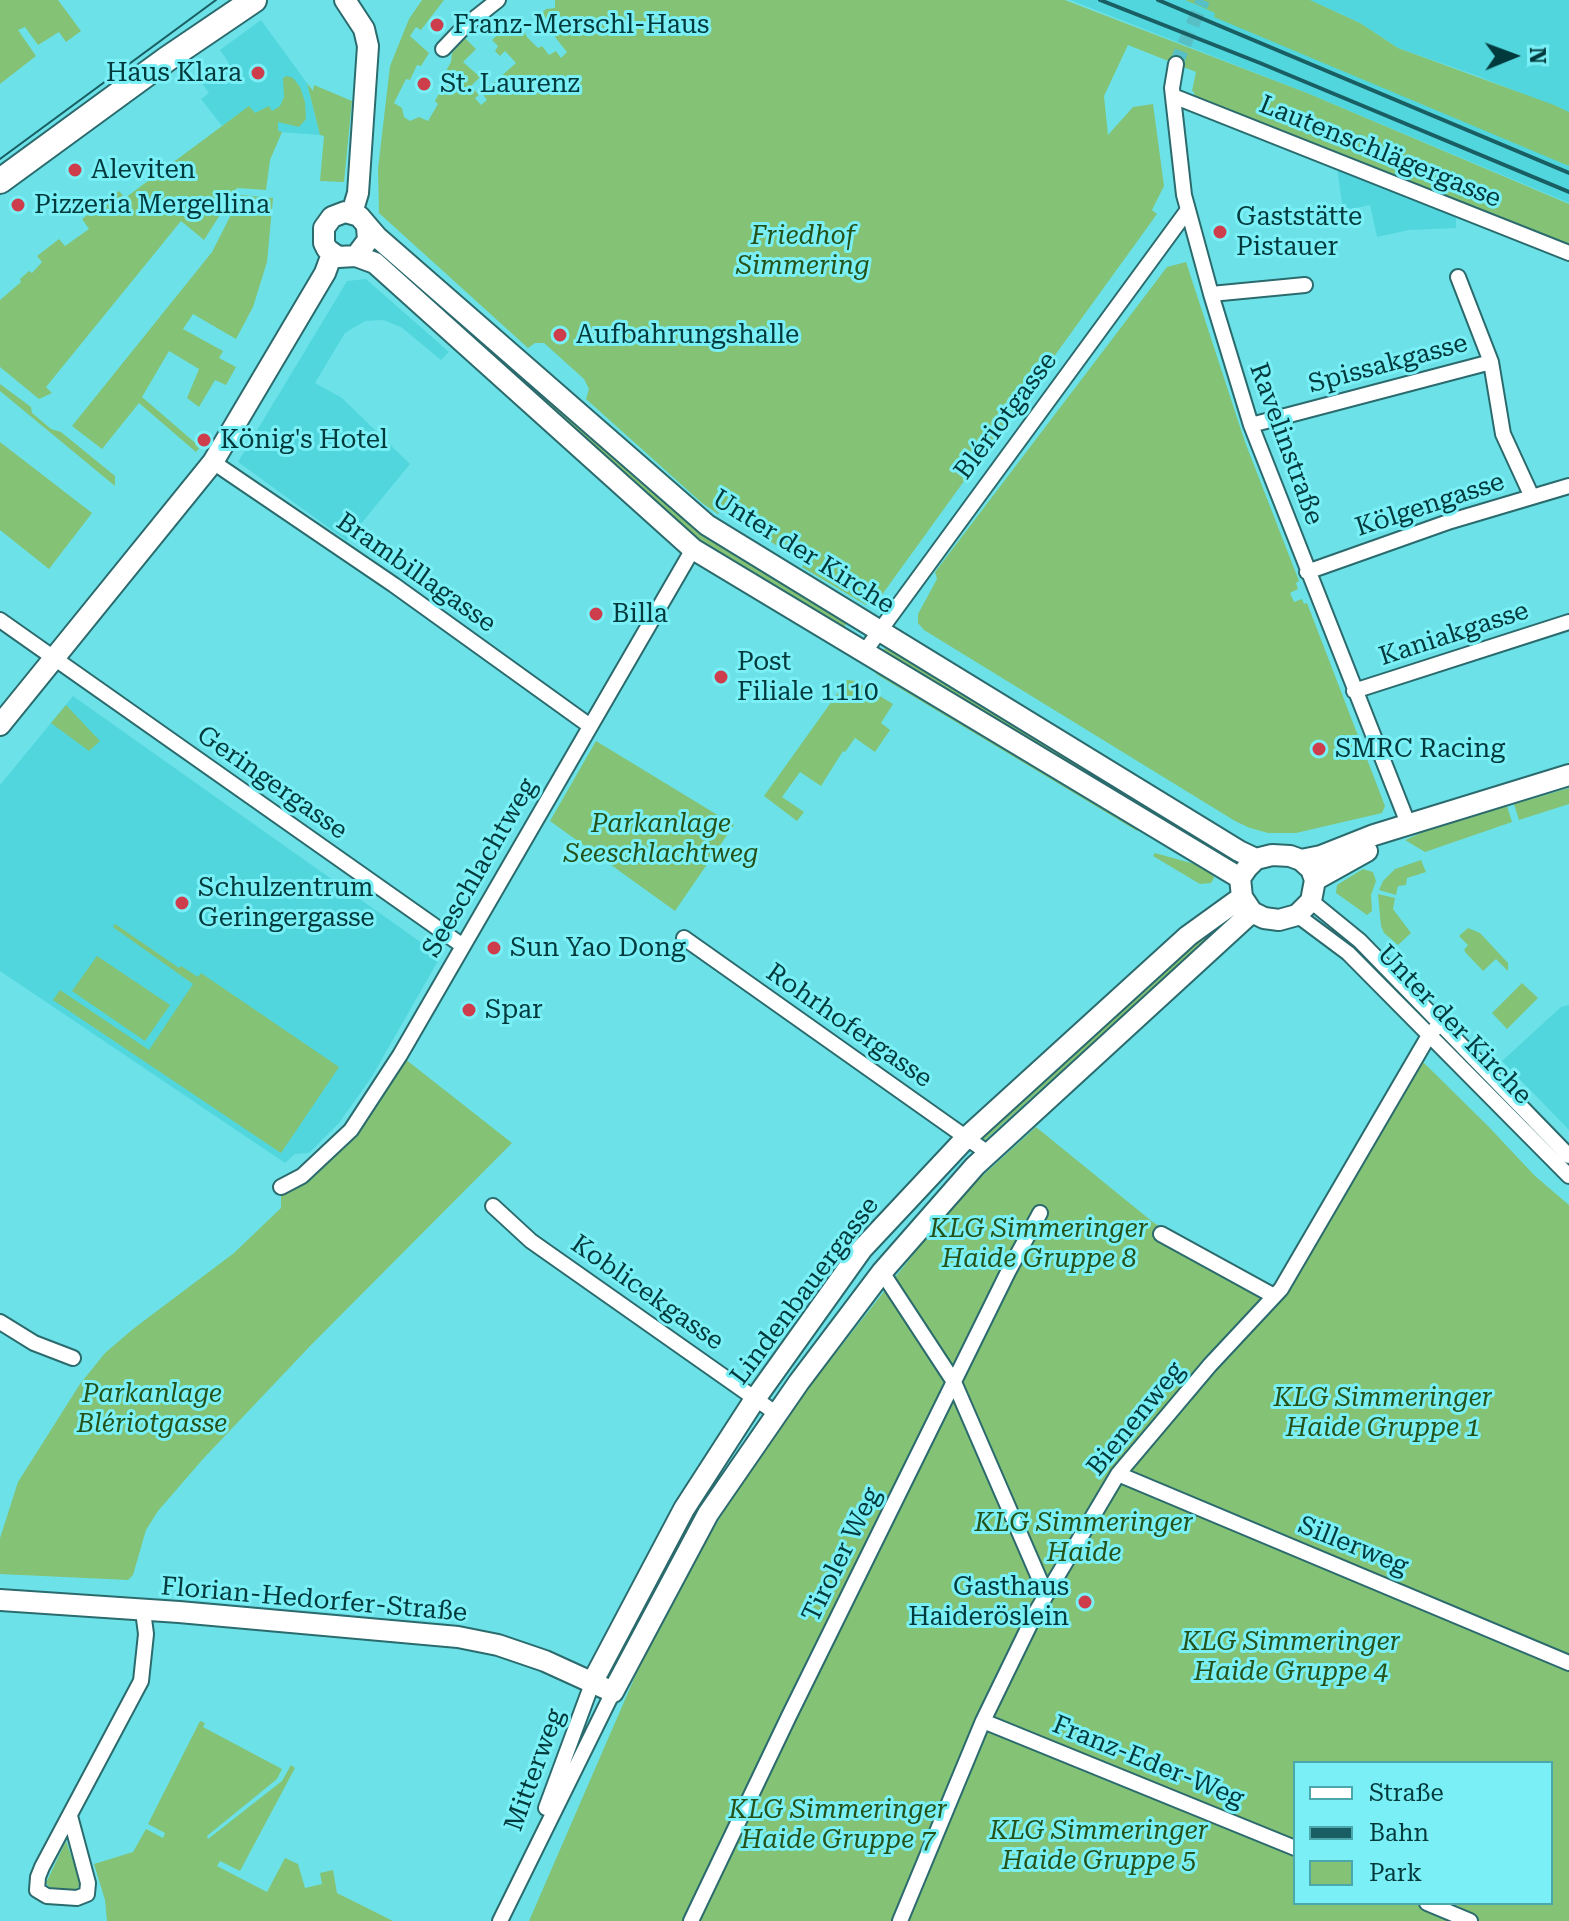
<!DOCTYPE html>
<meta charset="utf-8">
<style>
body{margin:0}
#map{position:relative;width:1569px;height:1921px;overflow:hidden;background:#6ce2e8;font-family:"Roboto Serif",serif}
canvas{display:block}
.legend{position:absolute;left:1293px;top:1761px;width:260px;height:144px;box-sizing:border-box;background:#7af0f6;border:2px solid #4aa7ac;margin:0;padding:10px 14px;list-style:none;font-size:24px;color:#013a3d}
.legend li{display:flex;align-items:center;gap:16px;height:40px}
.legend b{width:40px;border:2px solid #4aa7ac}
.north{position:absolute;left:1473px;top:16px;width:80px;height:80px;-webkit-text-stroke:6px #7af0f6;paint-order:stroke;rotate:89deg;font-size:22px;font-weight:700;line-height:32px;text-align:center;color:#013a3d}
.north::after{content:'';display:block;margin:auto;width:28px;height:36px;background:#013a3d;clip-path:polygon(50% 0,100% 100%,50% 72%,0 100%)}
</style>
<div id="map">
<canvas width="1569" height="1921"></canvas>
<ul class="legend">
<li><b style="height:10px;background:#fff"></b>Straße</li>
<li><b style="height:10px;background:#185e62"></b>Bahn</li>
<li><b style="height:22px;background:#84c276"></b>Park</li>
</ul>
<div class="north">N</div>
</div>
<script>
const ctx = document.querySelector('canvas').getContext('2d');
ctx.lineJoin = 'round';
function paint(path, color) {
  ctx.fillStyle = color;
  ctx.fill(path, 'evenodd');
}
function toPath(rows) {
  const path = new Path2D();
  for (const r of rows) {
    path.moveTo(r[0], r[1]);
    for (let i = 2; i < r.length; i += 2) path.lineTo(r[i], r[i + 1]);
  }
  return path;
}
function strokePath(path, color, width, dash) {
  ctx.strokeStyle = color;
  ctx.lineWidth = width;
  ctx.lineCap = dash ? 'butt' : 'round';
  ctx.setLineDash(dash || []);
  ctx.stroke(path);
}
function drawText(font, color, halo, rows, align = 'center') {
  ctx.font = font + ' "Roboto Serif",serif';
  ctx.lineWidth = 6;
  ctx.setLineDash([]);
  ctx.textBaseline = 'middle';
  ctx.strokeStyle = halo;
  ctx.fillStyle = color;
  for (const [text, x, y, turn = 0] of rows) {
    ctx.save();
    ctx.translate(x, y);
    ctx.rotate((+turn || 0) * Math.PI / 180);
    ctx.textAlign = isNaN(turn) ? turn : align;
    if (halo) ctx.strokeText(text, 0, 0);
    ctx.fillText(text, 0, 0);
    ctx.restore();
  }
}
paint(toPath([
 [1070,0,1185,0,1569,163,1569,203,1307,93],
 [1310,0,1569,0,1569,112,1475,75,1398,48,1360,23],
 [261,20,307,83,320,135,278,132,260,112,254,113,249,107,222,126,201,99,209,93,202,83,229,63,220,50],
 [1337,167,1456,214,1456,228,1409,230,1377,237,1370,205,1343,211],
 [366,279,449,352,441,360,401,327,383,320,365,321,345,333,315,383,342,398,410,464,347,541,238,462,347,281],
 [73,696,436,953,438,961,371,1078,339,1123,309,1153,295,1154,285,1163,0,971,0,785],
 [1569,1005,1569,1130,1502,1061,1561,1007]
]), '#52d6dd');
paint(toPath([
 [0,0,58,0,81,31,66,42,59,32,38,45,25,27,18,30,36,56,0,84],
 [422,0,444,0,421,30,416,27,410,36,429,53,421,66,417,65,410,80,406,79,394,103,402,108,404,117,410,121,419,117,428,121,438,104,435,101,446,80,442,78,451,62,452,53,465,38,476,49,463,62,480,77,471,86,479,95,475,98,481,105,487,100,482,93,516,63,505,51,500,56,495,51,498,46,492,40,507,26,521,25,527,37,538,48,542,46,549,55,556,51,561,58,567,52,555,37,568,23,559,15,552,23,541,14,546,9,555,8,555,0,1065,0,1307,93,1569,204,1569,247,1195,99,1194,92,1192,91,1196,72,1128,45,1104,96,1108,135,1133,107,1153,104,1164,186,1152,210,1157,214,876,603,866,605,802,567,804,563,721,510,718,514,702,503,586,399,589,389,584,379,544,343,535,343,528,348,379,213,378,169,390,66,409,19],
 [1185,0,1310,0,1360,23,1398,48,1554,105,1569,112,1569,166,1214,17,1215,13],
 [287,76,293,78,300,87,305,102,306,119,299,127,278,122,278,131,282,132,270,160,266,190,237,188,204,240,181,221,46,387,52,393,39,399,0,367,0,300,21,282,20,279,29,271,32,273,42,262,37,256,59,239,65,246,89,229,82,219,119,191,125,198,249,106,255,113,269,106,272,111,280,106,284,97,283,78],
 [307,83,313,91,314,85,352,101,344,182,320,181,324,136,320,135],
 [241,195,273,198,267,262,253,307,236,339,193,314,183,329,223,351,219,358,236,367,226,385,215,380,199,407,187,398,199,369,169,351,142,397,200,447,196,452,139,403,102,449,72,426,212,252],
 [389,256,701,534,847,622,843,630,703,545,384,261],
 [1186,262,1245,442,1299,581,1296,583,1298,589,1290,593,1294,602,1302,599,1304,604,1307,603,1385,806,1382,813,1296,833,1268,833,1250,828,1235,821,924,630,918,623,918,614,937,579,935,572,1167,267],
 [0,384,31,407,32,413,51,429,61,432,115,476,115,486,0,391],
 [0,442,92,513,49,569,0,530],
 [890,647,1231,855,1226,861,882,652,884,649],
 [878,669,1137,828,1137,831,876,674,875,670],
 [847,680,855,681,893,704,881,723,890,730,875,752,855,738,845,752,843,751,821,786,800,772,782,797,804,812,797,821,764,796],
 [66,705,100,741,89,751,51,723],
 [596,741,734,825,675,911,550,821],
 [1569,788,1569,804,1519,820,1514,804],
 [1506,803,1512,822,1425,852,1405,840,1453,819],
 [1155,853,1198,865,1213,875,1214,878,1211,883,1200,884,1153,856],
 [1421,860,1426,872,1407,878,1406,885,1398,886,1396,895,1379,890,1383,881,1395,869],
 [1363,869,1373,872,1376,881,1371,895,1372,911,1367,915,1336,893,1337,885],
 [1378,894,1395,898,1393,909,1411,933,1398,945,1384,933,1381,926],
 [1228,915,1232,921,1224,927,1222,925,983,1142,981,1138],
 [115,924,179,968,181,966,198,977,201,973,339,1067,281,1153,53,1000,60,990,149,1050,193,984,113,927],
 [1468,928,1480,933,1508,963,1508,971,1496,959,1483,971,1466,953,1464,950,1468,945,1459,936],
 [97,956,170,1005,145,1041,72,991],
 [1522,983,1538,998,1507,1029,1492,1013],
 [400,1055,512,1143,312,1344,203,1459,158,1511,146,1530,133,1575,128,1580,0,1574,0,1538,18,1482,80,1384,105,1353,133,1329,234,1253,281,1208,281,1187,351,1130],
 [1422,1061,1488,1126,1535,1176,1569,1205,1569,1921,529,1921,660,1619,763,1445,957,1199,1036,1127,1154,1223,1274,1290,1290,1290],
 [1295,1763,1551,1763,1551,1903,1295,1903],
 [200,1721,205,1723,203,1727,282,1769,277,1779,207,1836,208,1839,282,1781,291,1765,295,1768,240,1871,220,1861,217,1866,267,1892,285,1858,298,1864,305,1888,322,1884,320,1873,333,1870,337,1893,393,1921,107,1921,105,1900,94,1864,133,1852,146,1829,163,1838,165,1833,148,1824],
 [66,1841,81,1884,75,1891,50,1888,46,1883]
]), '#84c276');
strokePath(toPath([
 [1176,64,1203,0]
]), '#57c0c6', 14, [14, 7]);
const street = toPath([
 [443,49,465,26,498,0],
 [1176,64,1172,88,1184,195,1211,294,1251,425,1409,826],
 [1173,96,1569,253],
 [1458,277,1491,362,1503,434,1532,497],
 [1211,294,1305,285],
 [1251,425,1491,362],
 [213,462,394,585,590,726],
 [1307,572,1451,521,1569,486],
 [0,620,463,946],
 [865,651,1187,211],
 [1354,691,1569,622],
 [1311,901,1360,941,1569,1156],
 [1297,915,1348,953,1569,1176],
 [684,938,988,1153],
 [281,1187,302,1176,351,1130,400,1055,693,549],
 [493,1206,531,1241,777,1414],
 [1161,1234,1274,1296],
 [882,1272,954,1382,1046,1594],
 [0,1322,34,1343,73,1358],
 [1118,1474,1569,1663],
 [983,1721,1295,1848],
 [546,1808,593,1681],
 [70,1816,88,1883,87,1894,77,1898,47,1896,37,1890,38,1877,42,1867,141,1681,146,1634,143,1611],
 [1427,1903,1470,1921],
 [500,1921,613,1692],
 [691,1921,789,1716,1008,1272,1040,1213],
 [900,1921,983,1721,1036,1612,1118,1474,1210,1365,1281,1289,1428,1037,1441,1022]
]);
const secondary = toPath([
 [345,0,364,29,368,46,358,193,352,213],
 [367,227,368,240,356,256,338,257,327,249,324,243,324,228,332,217,345,212,359,216,377,237,707,525,1239,851,1256,859],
 [356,256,375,263,693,549,1240,878],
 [0,725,213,462,325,273,332,254],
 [1272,855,1290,856,1301,860,1311,869,1315,880,1311,901,1297,915,1279,920,1264,918,1252,912,1242,897,1240,878,1247,868,1256,859,1272,855],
 [1301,860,1321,856,1374,835,1569,775],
 [1315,880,1367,851],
 [0,1600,179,1612,458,1637,498,1645,545,1661,613,1692,708,1514,799,1382,882,1272,975,1166,1252,912],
 [593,1681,684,1509,755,1399,862,1249,966,1138,1188,936,1242,897]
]);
const primary = toPath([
 [0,181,167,59,254,0]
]);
strokePath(street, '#2b6a6d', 18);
strokePath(secondary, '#2b6a6d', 24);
strokePath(primary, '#2b6a6d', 28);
strokePath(street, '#fff', 14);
strokePath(secondary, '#fff', 20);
strokePath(primary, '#fff', 24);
strokePath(toPath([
 [0,159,216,0]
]), '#185e62', 2);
strokePath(toPath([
 [1100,0,1260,63,1569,192],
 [1158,0,1569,173]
]), '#185e62', 4);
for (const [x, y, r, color] of [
 [437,25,8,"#ce3d4b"],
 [258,73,8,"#ce3d4b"],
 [424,84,8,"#ce3d4b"],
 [75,170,8,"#ce3d4b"],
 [18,205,8,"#ce3d4b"],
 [1220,232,8,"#ce3d4b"],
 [560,335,8,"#ce3d4b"],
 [204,440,8,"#ce3d4b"],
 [596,614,8,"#ce3d4b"],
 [721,677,8,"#ce3d4b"],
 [1319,749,8,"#ce3d4b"],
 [182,903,8,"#ce3d4b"],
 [494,948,8,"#ce3d4b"],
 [469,1010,8,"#ce3d4b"],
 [1085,1602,8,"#ce3d4b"]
]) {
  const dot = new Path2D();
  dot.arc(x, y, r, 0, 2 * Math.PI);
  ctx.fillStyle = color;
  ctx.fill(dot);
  strokePath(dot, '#7af0f6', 3);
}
drawText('26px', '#013a3d', '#7af0f6', [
 ["Franz-Merschl-Haus",453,25],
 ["Haus Klara",242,73,"right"],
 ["St. Laurenz",440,84],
 ["Aleviten",91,170],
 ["Pizzeria Mergellina",34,205],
 ["Gaststätte",1236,217],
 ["Pistauer",1236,247],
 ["Aufbahrungshalle",576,335],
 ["König's Hotel",220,440],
 ["Billa",612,614],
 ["Post",737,662],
 ["Filiale 1110",737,692],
 ["SMRC Racing",1335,749],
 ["Schulzentrum",198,888],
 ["Geringergasse",198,918],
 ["Sun Yao Dong",510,948],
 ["Spar",485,1010],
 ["Gasthaus",1069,1587,"right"],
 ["Haideröslein",1069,1617,"right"]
], 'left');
drawText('26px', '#013a3d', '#7af0f6', [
 ["Lautenschlägergasse",1380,152,22],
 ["Spissakgasse",1388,364,-15],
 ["Blériotgasse",1006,416,-53],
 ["Ravelinstraße",1286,444,70],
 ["Kölgengasse",1430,505,-18],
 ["Unter der Kirche",803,552,32],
 ["Brambillagasse",416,573,35],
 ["Kaniakgasse",1454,634,-18],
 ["Geringergasse",272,783,35],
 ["Seeschlachtweg",480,868,-60],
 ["Unter der Kirche",1454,1025,46],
 ["Rohrhofergasse",849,1026,35],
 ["Lindenbauergasse",805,1291,-53],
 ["Koblicekgasse",647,1293,35],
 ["Bienenweg",1136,1419,-51],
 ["Sillerweg",1353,1546,22],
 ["Tiroler Weg",842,1555,-64],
 ["Florian-Hedorfer-Straße",314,1600,5],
 ["Franz-Eder-Weg",1148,1762,22],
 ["Mitterweg",535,1770,-70]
]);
drawText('italic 26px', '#245219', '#7af0f6', [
 ["Friedhof",803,236],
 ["Simmering",803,266],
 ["Parkanlage",661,824],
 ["Seeschlachtweg",661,854],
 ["KLG Simmeringer",1039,1229],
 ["Haide Gruppe 8",1039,1259],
 ["Parkanlage",152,1394],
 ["Blériotgasse",152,1424],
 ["KLG Simmeringer",1383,1398],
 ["Haide Gruppe 1",1383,1428],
 ["KLG Simmeringer",1084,1523],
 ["Haide",1084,1553],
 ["KLG Simmeringer",1291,1642],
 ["Haide Gruppe 4",1291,1672],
 ["KLG Simmeringer",838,1810],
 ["Haide Gruppe 7",838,1840],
 ["KLG Simmeringer",1099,1831],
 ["Haide Gruppe 5",1099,1861]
]);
</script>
